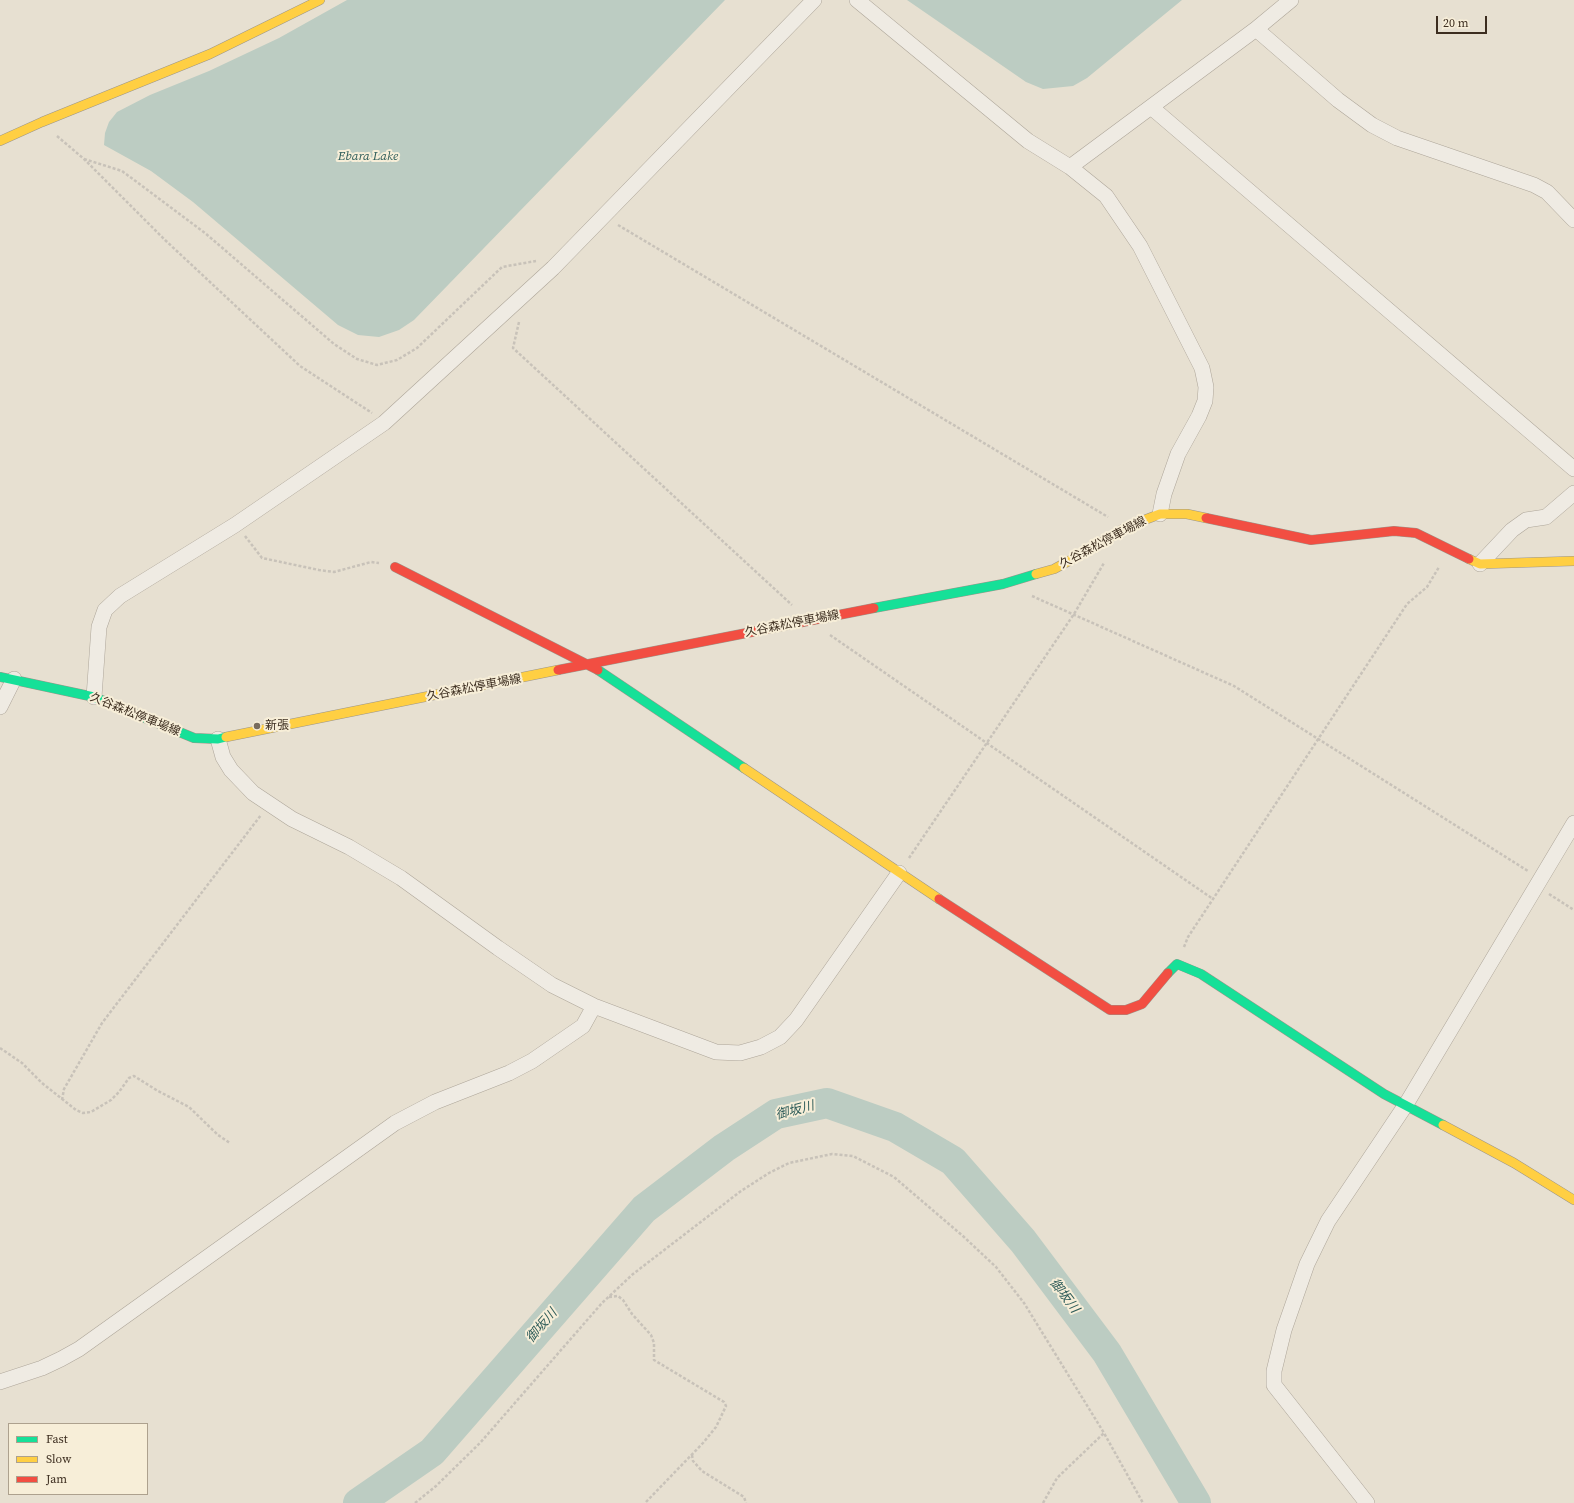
<!DOCTYPE html>
<meta charset="utf-8">
<style>
body{margin:0}
#map{position:relative;width:1574px;height:1503px;overflow:hidden;background:#e7e0d1;font-family:"Source Serif 4",serif}
canvas{display:block}
.legend{position:absolute;left:8px;top:1423px;width:140px;height:72px;box-sizing:border-box;background:#f7eed8;border:1px solid #ada18e;margin:0;padding:5px 7px;list-style:none;font-size:12px;color:#3d2e20}
.legend li{display:flex;align-items:center;gap:8px;height:20px}
.legend b{width:20px;border:1px solid #ada18e}
.scale{position:absolute;left:1436px;top:16px;width:51px;height:18px;box-sizing:border-box;border:2px solid #3d2e20;border-top:0;padding-left:5px;font-size:12px;line-height:14px;white-space:nowrap;color:#3d2e20;-webkit-text-stroke:3px #f7eed8;paint-order:stroke}
</style>
<div id="map">
<canvas width="1574" height="1503"></canvas>
<ul class="legend">
<li><b style="height:5px;background:#16e098"></b>Fast</li>
<li><b style="height:5px;background:#ffcf43"></b>Slow</li>
<li><b style="height:5px;background:#f24e42"></b>Jam</li>
</ul>
<div class="scale">20 m</div>
</div>
<script>
const ctx = document.querySelector('canvas').getContext('2d');
ctx.lineJoin = 'round';
function paint(path, color) {
  ctx.fillStyle = color;
  ctx.fill(path, 'evenodd');
}
function toPath(rows) {
  const path = new Path2D();
  for (const r of rows) {
    path.moveTo(r[0], r[1]);
    for (let i = 2; i < r.length; i += 2) path.lineTo(r[i], r[i + 1]);
  }
  return path;
}
function strokePath(path, color, width, dash) {
  ctx.strokeStyle = color;
  ctx.lineWidth = width;
  ctx.lineCap = dash ? 'butt' : 'round';
  ctx.setLineDash(dash || []);
  ctx.stroke(path);
}
function drawText(font, color, halo, rows, align = 'center') {
  ctx.font = font + ' "Source Serif 4","Noto Sans JP",serif';
  ctx.lineWidth = 4;
  ctx.setLineDash([]);
  ctx.textBaseline = 'middle';
  ctx.strokeStyle = halo;
  ctx.fillStyle = color;
  for (const [text, x, y, turn = 0] of rows) {
    ctx.save();
    ctx.translate(x, y);
    ctx.rotate((+turn || 0) * Math.PI / 180);
    ctx.textAlign = isNaN(turn) ? turn : align;
    if (halo) ctx.strokeText(text, 0, 0);
    ctx.fillText(text, 0, 0);
    ctx.restore();
  }
}
paint(toPath([
 [347,0,725,0,414,320,399,330,379,337,358,335,338,325,193,202,151,171,104,145,105,133,109,122,117,112,150,95,209,71,279,38],
 [907,0,1182,0,1087,78,1073,86,1043,89,1026,82]
]), '#bcccc2');
strokePath(toPath([
 [358,1503,432,1452,644,1209,724,1148,776,1114,827,1103,895,1127,953,1161,1023,1241,1107,1353,1196,1503]
]), '#bcccc2', 30);
const street = toPath([
 [857,0,1028,141,1070,167,1106,196,1140,246,1202,368,1206,387,1205,401,1199,416,1178,454,1164,494,1160,514],
 [1256,29,1338,100,1372,125,1397,138,1534,185,1547,192,1574,220],
 [1151,107,1574,469],
 [1070,167,1256,29,1291,0],
 [1480,564,1512,530,1526,520,1546,517,1574,493],
 [94,697,99,627,105,610,120,596,235,525,384,423,553,268,814,0],
 [0,707,14,679],
 [218,739,223,757,231,770,253,793,292,819,349,847,401,878,498,948,552,985,594,1006,716,1052,740,1053,761,1047,780,1037,796,1020,899,873],
 [0,1382,42,1368,61,1359,79,1349,395,1123,435,1102,509,1073,532,1061,583,1026,594,1006],
 [1367,1503,1274,1385,1274,1371,1284,1330,1307,1264,1328,1221,1405,1106,1574,823]
]);
const fast = toPath([
 [874,608,1003,584,1036,574],
 [598,670,744,768],
 [0,677,94,697,194,738,218,739,226,737],
 [1168,973,1177,964,1201,974,1384,1094,1443,1125]
]);
const slow = toPath([
 [0,141,42,122,210,54,320,0],
 [1469,559,1480,564,1574,561],
 [1036,574,1054,569,1093,548,1126,527,1160,514,1187,514,1206,518],
 [226,737,558,670],
 [744,768,939,899],
 [1443,1125,1514,1163,1574,1200]
]);
const jam = toPath([
 [1206,518,1311,540,1394,531,1416,533,1469,559],
 [395,567,598,670],
 [558,670,874,608],
 [939,899,1110,1010,1126,1010,1142,1004,1168,973]
]);
strokePath(street, '#ada599', 16);
strokePath(fast, '#9c958a', 10);
strokePath(slow, '#9c958a', 10);
strokePath(jam, '#9c958a', 10);
strokePath(toPath([
 [57,136,84,159,165,240,300,366,372,413],
 [84,159,122,171,205,233,334,344,357,359,377,365,397,360,417,348,502,267,536,261],
 [618,225,1108,517],
 [519,322,513,348,792,605],
 [245,536,262,558,319,570,334,572,371,562,379,563],
 [1032,596,1234,686,1528,871],
 [830,635,1213,899],
 [909,858,1074,614,1104,563],
 [1549,894,1574,910],
 [1184,947,1188,937,1407,604,1427,587,1439,567],
 [0,1048,22,1063,42,1083,76,1110,83,1113,91,1112,111,1100,119,1092,129,1078,134,1076,158,1091,189,1107,218,1135,230,1143],
 [62,1100,64,1089,102,1023,261,815],
 [609,1297,618,1296,623,1300,632,1314,651,1335,654,1343,654,1360,724,1402,726,1406,716,1427,703,1443,645,1503],
 [692,1455,693,1461,702,1471,744,1497,746,1503],
 [415,1503,436,1486,480,1443,602,1303,633,1274,741,1191,769,1173,789,1163,832,1154,853,1156,894,1177,964,1237,996,1267,1024,1303,1104,1433,1143,1503],
 [1043,1503,1057,1478,1104,1433]
]), '#c8c2b9', 2.5, [3, 2]);
strokePath(street, '#efebe3', 15);
strokePath(fast, '#16e098', 9);
strokePath(slow, '#ffcf43', 9);
strokePath(jam, '#f24e42', 9);
for (const [x, y, r, color] of [
 [257,726,4,"#786c5e"]
]) {
  const dot = new Path2D();
  dot.arc(x, y, r, 0, 2 * Math.PI);
  ctx.fillStyle = color;
  ctx.fill(dot);
  strokePath(dot, '#f7eed8', 1.5);
}
drawText('12px', '#3d2e20', '#f7eed8', [
 ["久谷森松停車場線",1103,543,-28],
 ["久谷森松停車場線",792,624,-11],
 ["久谷森松停車場線",474,688,-11],
 ["久谷森松停車場線",135,715,22]
]);
drawText('12px', '#3d2e20', '#f7eed8', [
 ["新張",265,726]
], 'left');
drawText('italic 13px', '#2f5d5a', '#f7eed8', [
 ["Ebara Lake",368,157],
 ["御坂川",795,1111,-15],
 ["御坂川",1064,1296,53],
 ["御坂川",542,1326,-49]
]);
</script>
